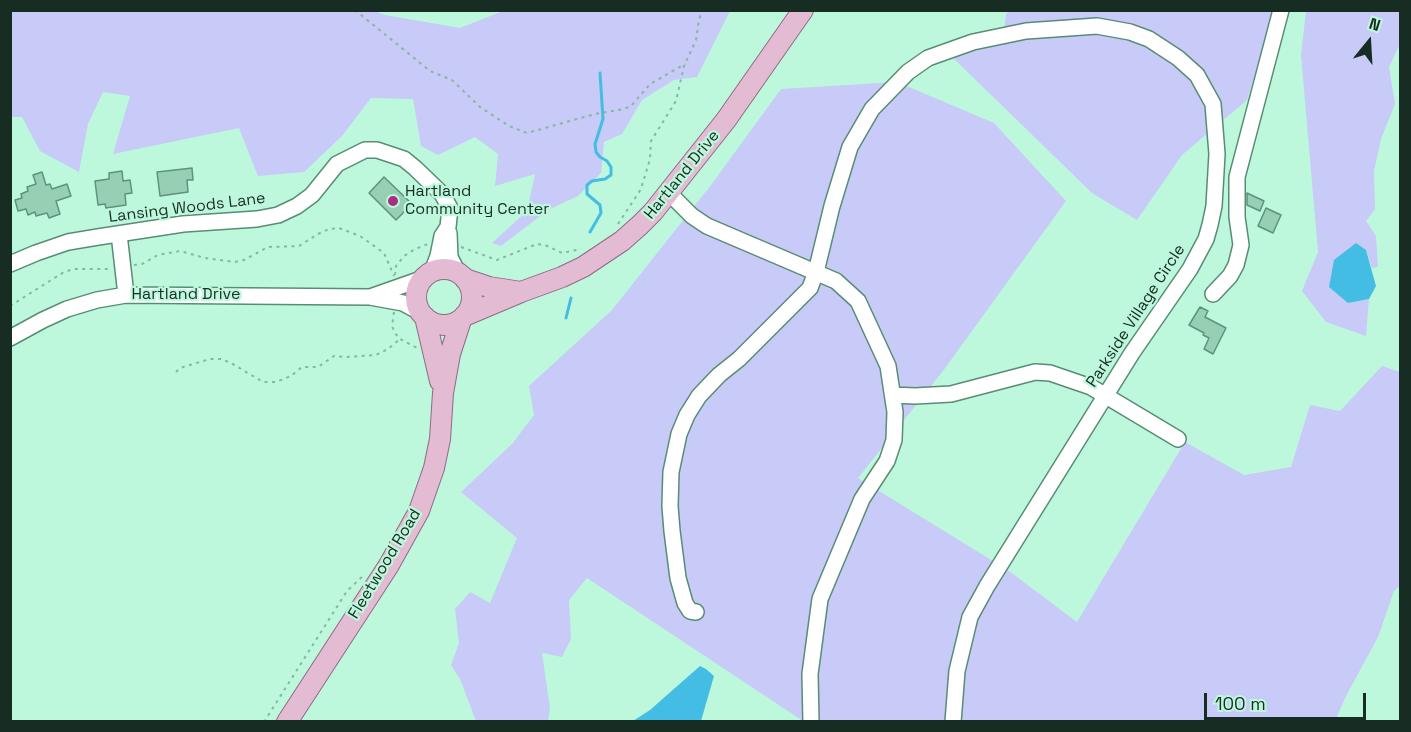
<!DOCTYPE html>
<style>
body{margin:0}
#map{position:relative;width:1411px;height:732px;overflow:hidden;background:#bef8dc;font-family:"Space Grotesk",sans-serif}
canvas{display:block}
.frame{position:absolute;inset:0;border:12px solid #172d23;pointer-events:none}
.north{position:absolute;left:1339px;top:12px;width:60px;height:60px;-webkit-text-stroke:4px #bef8dc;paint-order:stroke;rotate:18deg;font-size:16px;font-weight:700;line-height:24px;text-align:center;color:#172d23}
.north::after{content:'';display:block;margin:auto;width:21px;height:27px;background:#172d23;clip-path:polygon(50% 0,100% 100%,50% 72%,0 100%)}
.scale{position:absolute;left:1204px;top:693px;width:162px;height:27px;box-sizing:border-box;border:3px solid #172d23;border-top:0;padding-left:8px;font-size:18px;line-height:21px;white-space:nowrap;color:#172d23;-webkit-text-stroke:4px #bef8dc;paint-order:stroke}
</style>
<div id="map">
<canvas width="1411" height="732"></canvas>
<div class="frame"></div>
<div class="north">N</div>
<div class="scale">100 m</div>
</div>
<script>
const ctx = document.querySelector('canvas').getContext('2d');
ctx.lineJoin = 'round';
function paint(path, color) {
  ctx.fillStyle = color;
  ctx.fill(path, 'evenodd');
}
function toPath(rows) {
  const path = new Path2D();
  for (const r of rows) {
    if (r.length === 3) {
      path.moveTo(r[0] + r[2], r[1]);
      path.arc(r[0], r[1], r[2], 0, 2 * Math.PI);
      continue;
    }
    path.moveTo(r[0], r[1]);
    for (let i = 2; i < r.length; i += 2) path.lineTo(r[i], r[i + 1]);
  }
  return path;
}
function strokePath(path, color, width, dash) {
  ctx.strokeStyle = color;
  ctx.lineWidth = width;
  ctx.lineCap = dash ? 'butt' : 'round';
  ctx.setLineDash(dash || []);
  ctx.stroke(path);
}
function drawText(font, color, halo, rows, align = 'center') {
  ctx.font = font + ' "Space Grotesk",sans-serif';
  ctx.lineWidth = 4.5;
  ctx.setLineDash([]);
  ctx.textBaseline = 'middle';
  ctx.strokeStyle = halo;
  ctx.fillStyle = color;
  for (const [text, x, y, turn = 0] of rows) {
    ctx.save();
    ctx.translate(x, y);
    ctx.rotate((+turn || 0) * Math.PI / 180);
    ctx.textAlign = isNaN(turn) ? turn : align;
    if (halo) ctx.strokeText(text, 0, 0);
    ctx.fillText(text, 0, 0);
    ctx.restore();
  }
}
paint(toPath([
 [371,10,385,15,460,28,503,11,730,11,697,77,674,80,642,100,622,134,604,142,601,173,578,196,548,210,501,246,492,243,527,211,535,174,495,186,498,154,475,137,438,155,421,146,413,99,371,98,342,136,304,172,258,176,239,128,113,154,130,96,103,92,88,124,79,172,40,151,22,117,11,117,11,11],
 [1009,11,1274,11,1247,100,1182,155,1137,220,1092,193,949,54,1003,40,1006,14],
 [1306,11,1400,11,1400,44,1389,67,1395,104,1381,139,1374,171,1375,209,1366,221,1376,236,1378,267,1372,268,1366,250,1348,303,1369,299,1366,336,1326,322,1302,291,1318,252,1301,55],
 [897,82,994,123,1066,201,943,371,858,478,1009,571,1077,622,1185,442,1244,475,1291,467,1310,405,1340,411,1382,366,1400,372,1400,585,1394,591,1378,637,1346,696,1335,721,803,721,587,578,569,600,571,639,562,657,542,653,550,708,548,721,476,721,460,679,451,665,459,643,455,609,470,592,490,603,517,538,461,492,512,444,534,415,529,386,612,310,711,185,781,89]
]), '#c8caf8');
paint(toPath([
 [1356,243,1366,250,1376,286,1369,299,1348,303,1329,287,1334,260],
 [700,666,706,669,714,676,701,721,633,721,650,710]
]), '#44bde5');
strokePath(toPath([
 [590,232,601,213,600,205,587,194,587,185,592,181,605,179,611,175,611,167,607,161,600,157,596,152,595,144,603,119,600,73],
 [566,318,571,298]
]), '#44bde5', 3);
const building = toPath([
 [192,168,193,180,187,180,188,192,160,196,157,172,192,168],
 [122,171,123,181,130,180,132,193,125,194,126,205,106,208,105,204,98,205,95,181,109,179,109,173,122,171],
 [42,172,46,185,50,184,52,189,67,184,71,196,56,201,60,214,49,218,47,213,36,216,35,212,28,215,26,209,18,211,15,200,22,198,21,194,28,191,27,187,36,184,33,175,42,172],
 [384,177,412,204,396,220,369,193,384,177],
 [1247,193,1264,201,1260,211,1247,205,1247,193],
 [1266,208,1281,215,1273,233,1258,226,1266,208],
 [1200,307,1208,311,1205,317,1226,328,1213,354,1204,349,1209,338,1203,335,1204,333,1189,325,1200,307]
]);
paint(building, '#96cfb4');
strokePath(building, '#5d937a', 1.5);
const minor = toPath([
 [669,193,692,216,707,226,836,281,858,301,888,366,895,412,894,440,887,461,862,499,820,599,810,674,811,722],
 [449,233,450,257,458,273],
 [119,234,126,295],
 [10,264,36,253,68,242,98,237,183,224,257,219,278,215,297,206,312,195,337,164,365,150,377,150,404,159,415,168,442,194,450,208,448,227,442,236,438,256,432,272],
 [1213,294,1230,276,1236,265,1241,245,1237,217,1237,177,1281,10],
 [370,297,424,278],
 [10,338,43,320,67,309,97,300,126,295,370,297,403,303,420,312],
 [893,395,915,396,951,394,1035,372,1050,373,1091,387,1178,439],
 [696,612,690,611,685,603,678,578,672,531,670,506,671,472,679,434,687,415,699,396,719,375,739,359,810,288,816,272,832,206,850,147,872,109,908,72,928,58,973,42,1026,31,1097,26,1130,32,1149,39,1178,58,1197,75,1213,104,1217,154,1214,206,1210,225,1206,239,1190,269,1132,353,987,586,970,617,957,671,953,722]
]);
const major = toPath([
 [444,297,28],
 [465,279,489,287,521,292],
 [464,316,521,292,562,277,583,267,622,241,640,225,653,212,726,120,803,10],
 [425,317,440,381],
 [287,722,389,565,419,511,434,468,440,439,443,393,450,354,461,320]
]);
strokePath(minor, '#578d75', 18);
strokePath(major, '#8f6b81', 22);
strokePath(toPath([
 [355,10,430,71,452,80,480,107,509,126,527,133,595,114,624,109,631,106,650,84,685,64],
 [618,224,641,189,650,159,651,141,676,101,684,66,696,40,699,19,703,10],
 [461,247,497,260,537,244,545,245,562,253,581,249],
 [134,265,142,264,158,255,180,251,205,258,235,262,244,260,268,247,299,246,318,234,329,229,339,228,360,236,384,253,394,276],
 [395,275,396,266,404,256,415,249,428,244],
 [10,306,64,272,74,269,111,269],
 [394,312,392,326,395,333,400,339,417,348],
 [176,372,180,368,210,359,221,359,231,363,263,382,276,382,291,376,302,367,318,367,334,356,345,357,376,355,388,349,400,339],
 [264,722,347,591,364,575]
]), '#88b6a0', 2, [3, 4.5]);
strokePath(minor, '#fff', 15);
strokePath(major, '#e3bbd2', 20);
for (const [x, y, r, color] of [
 [393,201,6,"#a92e82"]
]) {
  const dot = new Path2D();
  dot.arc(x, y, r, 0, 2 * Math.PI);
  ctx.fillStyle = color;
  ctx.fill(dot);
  strokePath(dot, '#bef8dc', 2);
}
drawText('16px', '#172d23', '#bef8dc', [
 ["Hartland Drive",682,175,-51],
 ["Lansing Woods Lane",187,208,-7],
 ["Hartland Drive",186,295],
 ["Parkside Village Circle",1136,316,-57],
 ["Fleetwood Road",385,564,-59]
]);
drawText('16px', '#172d23', '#bef8dc', [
 ["Hartland",405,192],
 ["Community Center",405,210]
], 'left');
</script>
